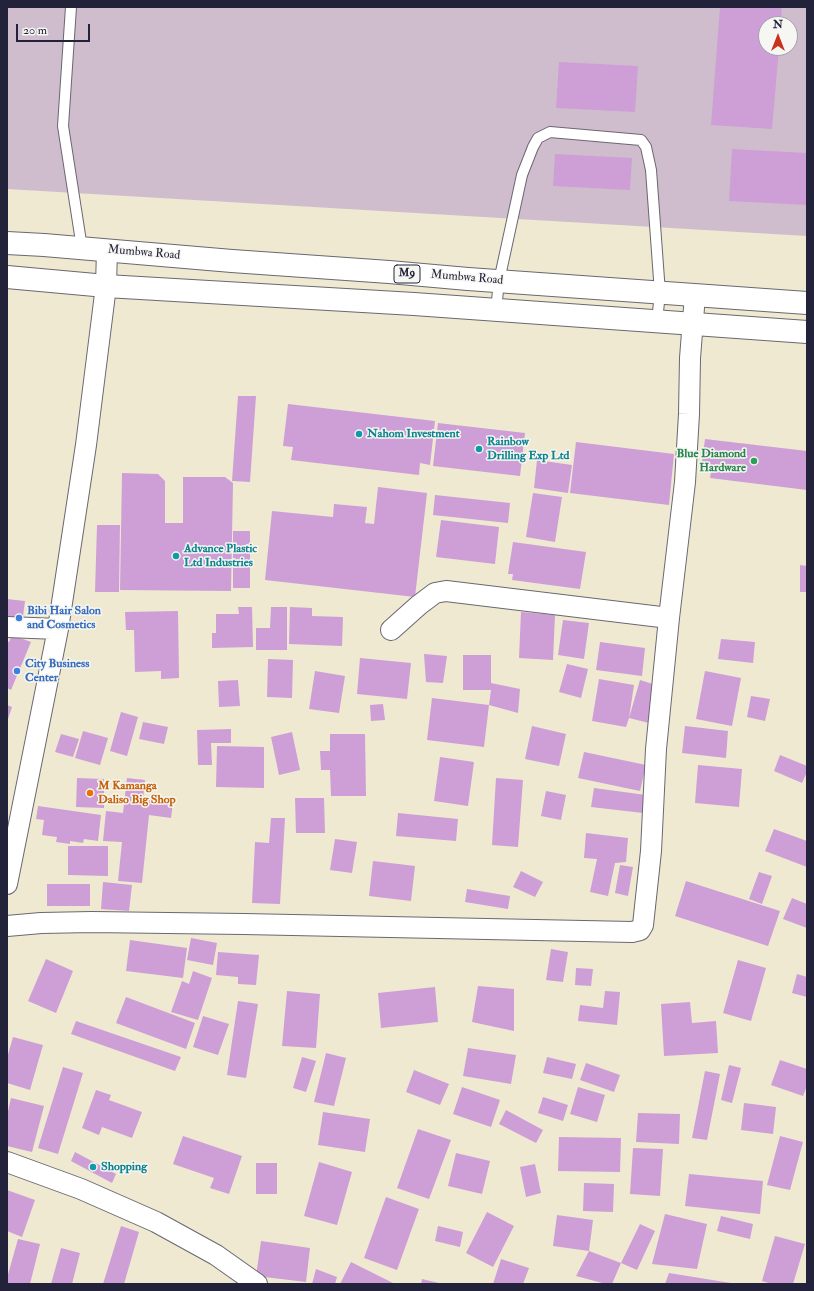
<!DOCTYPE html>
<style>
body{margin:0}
#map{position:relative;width:814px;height:1291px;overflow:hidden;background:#efe9d2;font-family:"IM FELL Double Pica",serif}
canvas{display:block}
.frame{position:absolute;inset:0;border:8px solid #22223b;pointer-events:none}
.north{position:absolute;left:758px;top:16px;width:40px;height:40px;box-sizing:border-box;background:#f6f6f2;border:1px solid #a1a1a9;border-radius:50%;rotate:0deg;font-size:11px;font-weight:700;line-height:16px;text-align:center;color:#22223b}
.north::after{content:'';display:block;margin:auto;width:14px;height:18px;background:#c8321e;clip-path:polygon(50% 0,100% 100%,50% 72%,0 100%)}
.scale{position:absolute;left:16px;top:24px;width:74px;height:18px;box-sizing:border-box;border:2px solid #22223b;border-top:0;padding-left:5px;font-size:12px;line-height:14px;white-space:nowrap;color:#22223b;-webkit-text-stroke:3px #f6f6f2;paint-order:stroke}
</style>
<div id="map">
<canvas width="814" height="1291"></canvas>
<div class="frame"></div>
<div class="north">N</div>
<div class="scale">20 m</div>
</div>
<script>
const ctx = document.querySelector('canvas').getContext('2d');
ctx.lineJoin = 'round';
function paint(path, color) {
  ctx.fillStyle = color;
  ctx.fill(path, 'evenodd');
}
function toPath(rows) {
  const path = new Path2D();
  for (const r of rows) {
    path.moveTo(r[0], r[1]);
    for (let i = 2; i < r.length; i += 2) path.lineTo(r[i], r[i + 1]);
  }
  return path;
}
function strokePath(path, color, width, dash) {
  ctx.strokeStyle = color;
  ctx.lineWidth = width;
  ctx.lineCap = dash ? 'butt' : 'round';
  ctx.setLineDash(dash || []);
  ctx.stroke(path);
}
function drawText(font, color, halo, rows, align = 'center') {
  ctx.font = font + ' "IM FELL Double Pica",serif';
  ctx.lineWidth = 3;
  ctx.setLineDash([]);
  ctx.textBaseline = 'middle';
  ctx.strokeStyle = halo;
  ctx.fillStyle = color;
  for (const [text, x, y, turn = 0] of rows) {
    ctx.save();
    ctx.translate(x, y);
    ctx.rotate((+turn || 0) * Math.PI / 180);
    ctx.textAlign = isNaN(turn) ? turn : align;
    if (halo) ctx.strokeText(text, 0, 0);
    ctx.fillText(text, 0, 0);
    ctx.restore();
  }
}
paint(toPath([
 [7,7,807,7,807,236,7,189],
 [766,24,790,24,790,48,766,48]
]), '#cfbdce');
paint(toPath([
 [720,7,782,7,781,24,766,24,766,48,779,48,772,129,711,125],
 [559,62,638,66,635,112,556,108],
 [732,149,807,153,807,205,729,201],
 [555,154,632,158,630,190,553,186],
 [238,396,256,396,250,482,232,481],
 [288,404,435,421,430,465,420,463,419,475,291,460,293,447,283,446],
 [438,423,525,433,520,476,433,466],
 [705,439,807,451,807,490,710,478,711,472,701,470],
 [576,442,674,454,669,505,570,493],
 [537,460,572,465,568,493,534,488],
 [122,473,158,474,165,481,165,523,183,523,183,477,225,477,233,483,231,591,120,590],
 [378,487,427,493,415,597,265,580,272,511,333,517,334,504,367,507,365,523,374,524],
 [533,493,562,497,555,542,526,537],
 [435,495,510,503,508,523,433,515],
 [441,520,499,527,495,564,436,557],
 [97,525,120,525,119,592,95,592],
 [233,531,250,531,250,588,233,588],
 [513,542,586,552,580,589,512,580,513,574,508,574],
 [800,565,807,566,807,592,800,592],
 [7,599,25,601,22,624,7,622],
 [238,607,252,607,253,647,212,648,212,633,216,633,216,614,239,614],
 [271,607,287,607,287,650,256,650,256,628,270,628],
 [290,607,312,608,312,616,343,617,342,646,289,644],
 [178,611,179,678,161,679,161,671,135,672,134,630,126,630,125,612],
 [521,612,555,615,553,660,519,658],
 [563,620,589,623,584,659,558,655],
 [12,635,31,642,11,690,7,688,7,641,9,642],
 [721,639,755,642,753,663,718,659],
 [600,642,645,648,642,676,596,670],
 [424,654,447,656,443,683,426,682],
 [463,655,491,655,491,683,520,689,518,713,489,705,491,690,463,690],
 [360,658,411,663,407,699,357,694],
 [268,659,293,660,292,698,267,697],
 [567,664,588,669,581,698,559,692],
 [315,671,345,676,339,713,309,709],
 [705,671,741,678,732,726,696,719],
 [599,679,634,685,629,718,640,680,659,686,649,723,629,718,626,727,592,721],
 [238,680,240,706,219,707,218,681],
 [751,696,770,699,765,721,747,717],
 [432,698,489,705,484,747,427,740],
 [383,704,385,720,371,721,370,705],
 [7,705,12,707,7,722],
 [121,712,138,717,127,756,110,751],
 [143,722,168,727,164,744,139,739],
 [532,726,566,734,559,766,525,759],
 [685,726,728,731,726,758,682,753],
 [231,729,231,743,211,743,212,765,198,765,197,730],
 [83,731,108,738,100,765,75,758],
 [292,732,300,770,279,775,271,737],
 [61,734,79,739,73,757,55,752],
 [330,734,365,734,366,796,331,796,330,770,321,770,320,751,330,751],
 [217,746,264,747,264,788,216,787],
 [584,752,646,765,640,791,578,778],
 [780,755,807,766,807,772,802,783,774,771],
 [440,757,474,762,468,806,434,801],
 [698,765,742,769,739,807,695,803],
 [77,778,104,779,104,808,76,807],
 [127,778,145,780,143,799,173,802,171,818,149,815,142,883,118,881,122,842,103,841,106,811,123,813],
 [496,778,523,780,518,847,492,845],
 [594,788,646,795,643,813,591,807],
 [546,791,566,795,561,820,541,816],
 [295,798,324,798,325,833,296,833],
 [38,806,101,815,98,841,84,839,83,843,70,841,70,844,56,842,57,837,42,835,44,820,36,819],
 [398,813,458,819,456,841,396,836],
 [271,818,285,818,280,904,252,903,255,842,269,843],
 [774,829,807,841,807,867,765,851],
 [586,833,628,838,626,862,615,863,608,896,590,892,597,859,584,858],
 [335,839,357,842,352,873,330,870],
 [68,846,108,846,108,876,68,875],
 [373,861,415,866,411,901,369,896],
 [620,865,633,867,628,896,615,893],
 [521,871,543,882,535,897,513,887],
 [759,872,772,876,762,904,749,899],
 [686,881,780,911,768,946,675,916],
 [103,882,132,885,129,911,101,909],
 [47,884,90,884,90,906,47,906],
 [467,889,510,896,508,909,465,902],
 [792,898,807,904,807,928,783,919],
 [191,938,217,943,213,965,187,960],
 [130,940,187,948,183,978,126,971],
 [551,949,568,952,563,982,546,980],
 [218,952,259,955,256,985,238,984,238,977,216,975],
 [46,959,73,971,56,1013,28,1001],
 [738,960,766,968,751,1021,723,1013],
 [576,968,593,969,591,986,575,985],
 [193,971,212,978,198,1020,171,1012,182,981,189,984],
 [797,974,807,977,807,997,792,993],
 [478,986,514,989,514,1031,472,1022],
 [435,987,438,1022,381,1028,378,993],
 [287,991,320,994,316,1048,282,1046],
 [605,991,620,992,617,1025,578,1021,580,1005,603,1008],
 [126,997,195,1023,186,1049,116,1023],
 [238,1001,258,1004,246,1078,227,1075],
 [690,1002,692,1023,716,1021,718,1053,664,1056,661,1004],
 [203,1016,229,1024,218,1055,193,1047],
 [76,1021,181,1057,175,1071,71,1034],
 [13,1037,43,1045,30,1090,7,1083,7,1058],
 [468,1048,516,1055,511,1084,463,1076],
 [326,1053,346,1058,334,1106,314,1102],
 [302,1057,316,1061,306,1092,293,1088],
 [547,1057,576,1064,572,1079,543,1073],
 [780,1060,807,1069,807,1086,803,1096,771,1085],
 [586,1063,620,1075,614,1092,580,1080],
 [729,1065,741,1068,732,1103,721,1100],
 [63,1067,83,1073,58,1154,38,1148],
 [414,1070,449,1084,440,1105,406,1092],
 [705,1071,720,1074,707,1140,692,1138],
 [462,1087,500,1100,491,1127,453,1114],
 [578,1087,605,1095,597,1122,570,1114],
 [96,1090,111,1095,109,1100,142,1112,132,1138,102,1127,99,1135,82,1128],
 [543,1097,568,1105,563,1121,538,1113],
 [11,1098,44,1106,32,1152,7,1146,7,1116],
 [744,1103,776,1107,773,1134,741,1130],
 [506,1110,543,1130,536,1143,499,1124],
 [323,1112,370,1119,365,1152,318,1145],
 [638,1113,680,1114,679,1144,636,1142],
 [418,1129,451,1140,429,1199,397,1188],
 [183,1136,242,1156,229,1194,210,1188,214,1178,173,1164],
 [780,1136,803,1142,790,1190,767,1185],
 [559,1137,621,1138,620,1172,558,1171],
 [633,1148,663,1149,660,1196,630,1194],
 [75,1152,116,1174,112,1183,71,1161],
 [456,1153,490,1161,482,1194,448,1186],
 [319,1162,352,1172,337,1225,304,1216],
 [256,1163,277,1163,277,1194,256,1194],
 [535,1164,541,1193,526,1197,520,1167],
 [689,1174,763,1181,760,1214,685,1206],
 [584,1183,614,1184,613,1212,583,1211],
 [7,1190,35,1200,22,1237,7,1231],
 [386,1197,419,1209,397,1270,364,1258],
 [487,1212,514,1226,493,1267,466,1253],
 [665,1214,707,1224,697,1269,652,1264],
 [557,1215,593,1220,589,1251,553,1246],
 [721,1216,753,1224,750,1239,717,1231],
 [640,1224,655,1231,637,1270,621,1263,612,1284,606,1284,576,1276,589,1251,621,1263],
 [121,1226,139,1232,124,1284,103,1284],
 [438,1226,463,1232,460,1247,435,1241],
 [775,1236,805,1244,793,1284,772,1284,762,1281],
 [18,1239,40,1244,30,1284,7,1284,7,1278],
 [261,1241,310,1248,306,1282,256,1276],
 [61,1248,80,1253,72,1284,51,1284],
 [501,1259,529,1268,523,1284,493,1284],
 [351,1262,393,1283,392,1284,340,1284],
 [316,1269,337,1277,335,1284,312,1284],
 [669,1273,731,1283,731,1284,665,1284],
 [422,1279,439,1283,439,1284,421,1284]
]), '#cd9fd6');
const service = toPath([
 [71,7,63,126,82,248],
 [496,310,499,281,522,175,533,147,538,138,550,132,641,140,646,147,651,170,660,293,657,321]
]);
const minor = toPath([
 [7,627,58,629],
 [391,630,419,605,435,593,446,591,669,618],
 [7,884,58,629,86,445,106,286,107,250],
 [7,926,41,923,92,922,244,924,632,932,640,930,643,925,651,851,656,749,669,618,685,482,689,414,690,358,695,295],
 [7,1162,81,1189,156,1222,216,1255,257,1284]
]);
const primary = toPath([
 [7,243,44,245,232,261,389,272,468,279,807,303],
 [7,277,106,286,414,304,807,332]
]);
strokePath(service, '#6a6870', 12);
strokePath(minor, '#6a6870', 22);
strokePath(primary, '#6a6870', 24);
strokePath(service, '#fff', 10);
strokePath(minor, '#fff', 20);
strokePath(primary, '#fff', 22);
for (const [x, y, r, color] of [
 [359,434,4,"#0f9aa8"],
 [479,449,4,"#0f9aa8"],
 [754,461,4,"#2e9e5b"],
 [176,556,4,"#0f9aa8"],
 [19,618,4,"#3f7fe0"],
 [17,671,4,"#3f7fe0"],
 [90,793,4,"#e8710a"],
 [93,1167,4,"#0f9aa8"]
]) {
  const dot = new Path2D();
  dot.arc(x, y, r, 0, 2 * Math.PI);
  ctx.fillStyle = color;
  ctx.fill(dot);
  strokePath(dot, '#f6f6f2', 1.5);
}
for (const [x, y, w] of [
 [407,274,26]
]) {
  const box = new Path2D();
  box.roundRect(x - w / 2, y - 9, w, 18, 3);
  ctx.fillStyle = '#f6f6f2';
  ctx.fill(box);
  strokePath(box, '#22223b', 1);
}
drawText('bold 11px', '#22223b', null, [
 ["M9",407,274]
]);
drawText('12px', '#22223b', '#f6f6f2', [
 ["Mumbwa Road",144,253,5],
 ["Mumbwa Road",467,278,5]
]);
drawText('bold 12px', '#0d838f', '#f6f6f2', [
 ["Nahom Investment",367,434],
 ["Rainbow",487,442],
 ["Drilling Exp Ltd",487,456],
 ["Advance Plastic",184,549],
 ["Ltd Industries",184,563],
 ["Shopping",101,1167]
], 'left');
drawText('bold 12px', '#27864d', '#f6f6f2', [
 ["Blue Diamond",746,454],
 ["Hardware",746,468]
], 'right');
drawText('bold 12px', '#366cbe', '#f6f6f2', [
 ["Bibi Hair Salon",27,611],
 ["and Cosmetics",27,625],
 ["City Business",25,664],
 ["Center",25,678]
], 'left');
drawText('bold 12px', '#c56008', '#f6f6f2', [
 ["M Kamanga",98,786],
 ["Daliso Big Shop",98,800]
], 'left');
</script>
